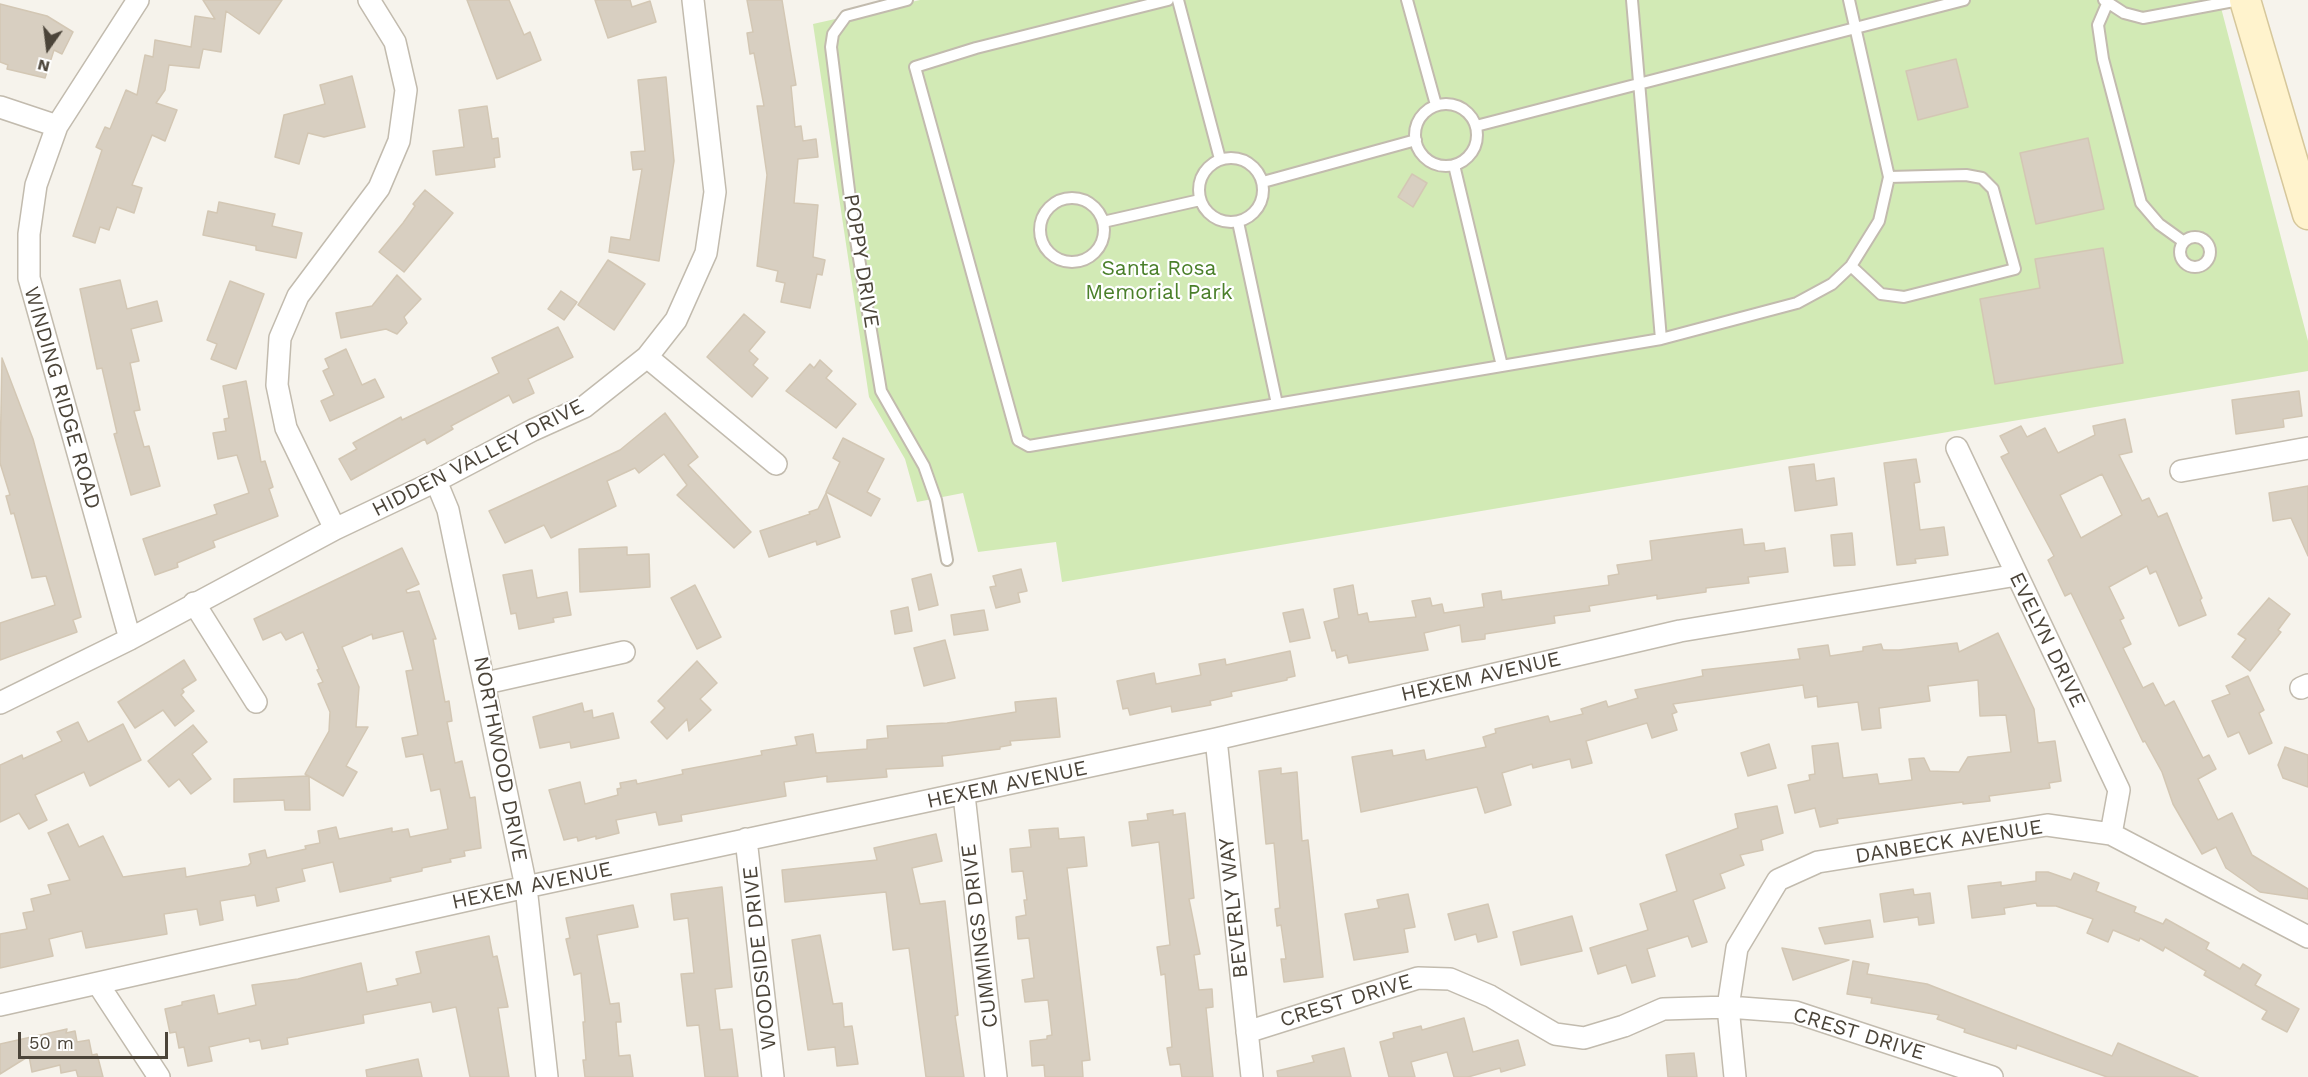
<!DOCTYPE html>
<style>
body{margin:0}
#map{position:relative;width:2308px;height:1077px;overflow:hidden;background:#f6f3ec;font-family:"Work Sans",sans-serif}
canvas{display:block}
.north{position:absolute;left:18px;top:18px;width:60px;height:60px;-webkit-text-stroke:4px #fff;paint-order:stroke;rotate:194deg;font-size:16px;font-weight:700;line-height:24px;text-align:center;color:#4b4439}
.north::after{content:'';display:block;margin:auto;width:21px;height:27px;background:#4b4439;clip-path:polygon(50% 0,100% 100%,50% 72%,0 100%)}
.scale{position:absolute;left:18px;top:1032px;width:150px;height:27px;box-sizing:border-box;border:3px solid #4b4439;border-top:0;padding-left:8px;font-size:18px;line-height:21px;white-space:nowrap;color:#4b4439;-webkit-text-stroke:4px #fff;paint-order:stroke}
</style>
<div id="map">
<canvas width="2308" height="1077"></canvas>
<div class="north">N</div>
<div class="scale">50 m</div>
</div>
<script>
const ctx = document.querySelector('canvas').getContext('2d');
ctx.lineJoin = 'round';
function paint(path, color) {
  ctx.fillStyle = color;
  ctx.fill(path, 'evenodd');
}
function toPath(rows) {
  const path = new Path2D();
  for (const r of rows) {
    if (r.length === 3) {
      path.moveTo(r[0] + r[2], r[1]);
      path.arc(r[0], r[1], r[2], 0, 2 * Math.PI);
      continue;
    }
    path.moveTo(r[0], r[1]);
    for (let i = 2; i < r.length; i += 2) path.lineTo(r[i], r[i + 1]);
  }
  return path;
}
function strokePath(path, color, width, dash) {
  ctx.strokeStyle = color;
  ctx.lineWidth = width;
  ctx.lineCap = dash ? 'butt' : 'round';
  ctx.setLineDash(dash || []);
  ctx.stroke(path);
}
function drawText(font, color, halo, rows, align = 'center') {
  ctx.font = font + ' "Work Sans",sans-serif';
  ctx.lineWidth = 4.5;
  ctx.setLineDash([]);
  ctx.textBaseline = 'middle';
  ctx.strokeStyle = halo;
  ctx.fillStyle = color;
  for (const [text, x, y, turn = 0] of rows) {
    ctx.save();
    ctx.translate(x, y);
    ctx.rotate((+turn || 0) * Math.PI / 180);
    ctx.textAlign = isNaN(turn) ? turn : align;
    if (halo) ctx.strokeText(text, 0, 0);
    ctx.fillText(text, 0, 0);
    ctx.restore();
  }
}
paint(toPath([
 [920,0,2219,0,2308,341,2308,371,1062,582,1056,542,978,552,963,493,917,502,905,459,869,397,813,24]
]), '#d2eab5');
const building = toPath([
 [203,0,282,0,259,34,226,11,221,52,203,49,199,68,169,65,165,90,156,103,177,110,165,141,152,135,132,185,142,188,134,213,117,207,109,230,100,227,95,243,73,236,102,150,96,147,105,127,110,129,126,90,137,95,145,55,153,57,155,40,191,47,195,16,215,19,203,0],
 [467,0,509,0,524,35,530,32,541,60,497,79,467,0],
 [595,0,630,0,632,7,650,1,656,22,608,38,595,0],
 [747,0,782,0,796,85,791,86,795,127,801,126,803,141,816,139,818,157,798,159,794,203,818,205,813,257,825,260,822,275,817,274,810,308,781,302,785,283,776,281,778,271,757,266,767,175,757,106,764,106,754,53,750,54,747,33,753,32,747,0],
 [0,4,47,16,73,32,62,54,54,50,45,78,7,69,8,65,0,62,0,4],
 [1956,59,1968,107,1918,120,1906,71,1956,59],
 [352,76,365,127,324,137,308,133,299,164,275,157,284,115,325,104,320,85,352,76],
 [666,77,674,161,659,261,609,252,611,237,630,240,642,169,633,170,631,152,645,151,638,80,666,77],
 [487,106,492,139,498,138,500,157,494,158,495,167,436,175,433,151,464,147,459,110,487,106],
 [2088,138,2104,209,2036,224,2020,153,2088,138],
 [1412,174,1427,183,1413,207,1398,197,1412,174],
 [425,190,453,213,404,272,379,252,403,223,415,206,413,204,425,190],
 [219,202,275,214,272,226,302,233,296,258,256,250,256,246,203,235,208,211,217,213,219,202],
 [2103,248,2123,363,1995,384,1980,299,2040,288,2035,259,2103,248],
 [608,260,645,284,614,330,578,305,608,260],
 [397,275,421,299,404,317,407,323,397,334,386,329,341,338,336,313,372,306,397,275],
 [120,280,127,309,157,301,162,321,131,329,139,361,130,363,140,410,134,411,144,447,149,446,160,486,131,495,114,434,117,433,102,368,97,369,80,289,120,280],
 [230,281,264,294,236,369,211,359,217,344,207,340,230,281],
 [561,291,577,302,564,320,548,309,561,291],
 [744,314,765,332,749,351,758,359,753,365,768,378,752,397,707,357,744,314],
 [558,327,573,357,528,379,534,393,513,403,509,395,451,426,453,429,441,436,427,444,425,439,351,480,339,459,357,449,353,443,401,417,402,420,499,373,492,358,558,327],
 [346,349,362,385,375,379,384,397,330,421,321,401,334,395,323,371,329,368,325,359,346,349],
 [2,358,33,439,81,617,73,620,77,632,0,660,0,623,55,605,46,576,32,578,14,513,11,514,6,496,10,495,0,463,2,358],
 [820,360,832,371,826,378,856,404,836,428,786,391,810,364,814,368,820,360],
 [246,381,261,462,265,461,273,487,269,489,278,516,213,541,215,547,177,563,178,567,155,575,143,539,217,514,214,505,249,493,237,455,218,459,213,433,226,431,224,419,229,418,223,386,246,381],
 [2299,391,2302,416,2283,419,2284,427,2236,434,2232,400,2299,391],
 [665,413,698,457,688,465,751,532,734,548,677,495,687,485,664,454,639,473,635,468,607,481,616,506,551,538,544,525,505,543,489,511,620,450,665,413],
 [2125,419,2132,452,2119,455,2142,501,2149,498,2158,517,2167,513,2202,598,2200,600,2206,615,2179,626,2156,571,2150,574,2147,566,2109,587,2124,618,2120,620,2131,644,2123,648,2143,688,2153,683,2165,706,2174,701,2203,758,2209,755,2216,769,2198,779,2218,820,2232,813,2252,855,2308,889,2308,899,2260,892,2226,868,2216,847,2202,854,2173,804,2162,772,2145,741,2143,742,2071,593,2065,596,2048,560,2054,556,2001,457,2009,453,2000,436,2021,426,2027,437,2045,428,2058,453,2095,435,2093,426,2125,419],
 [2102,474,2122,515,2081,538,2060,495,2102,474],
 [843,438,884,459,867,492,880,499,871,516,826,492,840,462,833,458,843,438],
 [1916,459,1920,482,1914,483,1920,530,1944,527,1948,555,1915,559,1916,563,1897,565,1884,463,1916,459],
 [1814,464,1816,481,1834,478,1837,505,1795,511,1789,467,1814,464],
 [2308,486,2308,556,2291,518,2273,521,2269,493,2308,486],
 [826,493,840,537,817,545,816,541,769,557,760,531,810,514,809,512,818,509,826,493],
 [1742,529,1744,545,1764,543,1765,551,1785,548,1788,572,1748,577,1749,583,1706,588,1706,592,1657,599,1657,595,1589,606,1590,611,1554,616,1555,623,1485,634,1485,639,1462,642,1460,625,1424,633,1428,650,1349,663,1347,655,1337,658,1335,650,1332,651,1324,622,1339,618,1334,589,1353,585,1358,615,1367,613,1369,622,1416,617,1412,601,1430,598,1432,606,1442,604,1444,613,1484,607,1482,594,1501,591,1502,600,1609,585,1608,576,1619,574,1617,565,1652,560,1650,541,1742,529],
 [1852,533,1855,565,1834,566,1831,535,1852,533],
 [627,547,627,555,649,554,650,587,580,592,579,549,627,547],
 [402,548,419,584,406,590,407,593,419,591,436,639,433,639,445,702,449,701,452,721,447,722,455,763,462,761,470,798,475,797,481,848,464,851,465,856,450,859,451,862,422,868,422,871,390,878,391,881,340,892,333,862,302,869,305,881,276,888,279,901,257,906,255,895,220,901,223,920,200,925,197,909,164,914,167,934,86,948,82,931,49,939,53,956,0,968,0,934,27,929,23,913,34,911,31,899,51,894,48,885,70,880,48,833,68,824,79,847,103,836,123,877,185,868,186,877,248,866,251,863,249,854,265,850,267,858,306,849,305,846,320,843,318,831,336,827,339,839,392,828,392,832,408,829,410,837,448,829,440,789,431,791,423,754,406,757,402,738,418,735,406,671,413,670,403,631,373,639,372,634,342,647,359,687,356,727,368,727,346,766,357,772,343,796,305,774,329,731,330,712,318,684,323,682,317,670,319,669,303,632,286,640,281,632,263,640,254,619,402,548],
 [1021,569,1027,591,1018,593,1020,602,996,608,990,587,996,586,993,576,1021,569],
 [532,570,537,598,567,592,571,615,553,618,554,622,519,629,516,613,511,614,503,575,532,570],
 [931,574,938,605,919,610,912,579,931,574],
 [695,585,721,637,697,649,671,598,695,585],
 [2269,598,2290,614,2278,630,2281,632,2250,671,2232,657,2246,639,2238,634,2269,598],
 [908,607,912,631,895,634,891,611,908,607],
 [1303,609,1310,638,1290,642,1283,613,1303,609],
 [984,610,988,630,954,635,951,615,984,610],
 [1998,633,2034,709,2038,743,2055,741,2061,781,2049,783,2050,788,1989,796,1990,801,1963,804,1963,802,1837,819,1838,823,1820,827,1815,808,1795,813,1788,785,1810,780,1809,775,1815,774,1812,746,1838,743,1843,778,1877,774,1879,784,1912,780,1909,759,1924,758,1930,771,1959,772,1968,757,2011,752,2006,715,1980,716,1978,680,1928,686,1930,701,1879,708,1881,728,1862,730,1858,702,1818,707,1817,696,1805,698,1803,685,1673,704,1677,712,1672,714,1677,730,1652,738,1647,723,1586,741,1592,763,1572,768,1570,759,1533,768,1532,764,1502,773,1511,805,1485,813,1477,787,1361,812,1352,757,1392,750,1393,756,1424,750,1426,760,1486,747,1483,737,1496,733,1495,729,1548,716,1550,722,1583,714,1581,709,1606,701,1608,707,1638,698,1635,690,1703,676,1702,670,1800,659,1798,649,1828,645,1830,656,1863,651,1863,647,1881,644,1883,650,1899,650,1957,643,1959,652,1998,633],
 [945,640,955,678,924,686,914,648,945,640],
 [1290,651,1295,676,1287,678,1287,680,1231,692,1232,696,1210,701,1211,705,1172,712,1171,706,1130,715,1128,708,1123,709,1117,681,1154,673,1156,684,1201,675,1199,664,1225,659,1226,665,1290,651],
 [184,660,196,680,182,689,184,692,181,695,194,711,175,726,163,710,135,728,118,702,184,660],
 [697,661,717,683,700,699,711,710,689,731,687,719,667,739,651,722,665,708,658,701,697,661],
 [2248,676,2264,710,2259,713,2272,743,2249,754,2239,732,2228,737,2212,701,2230,694,2226,686,2248,676],
 [1056,698,1060,737,1010,741,1011,745,1000,747,1000,749,942,756,943,766,886,769,887,777,827,782,827,776,784,782,786,796,681,815,682,821,659,825,656,812,616,820,619,833,596,839,596,836,578,841,577,837,564,840,549,790,580,782,585,804,618,795,617,789,621,788,620,783,636,780,637,784,683,774,682,770,762,755,761,751,797,745,795,737,813,734,816,753,867,749,867,740,888,738,887,726,947,723,1016,712,1015,702,1056,698],
 [582,703,584,712,592,710,593,718,613,713,619,738,571,748,570,742,540,748,533,717,582,703],
 [78,722,88,742,123,724,141,760,90,786,84,772,35,795,47,820,29,829,19,813,0,822,0,765,22,755,23,759,62,741,57,732,78,722],
 [193,725,207,742,192,754,211,779,191,794,179,779,169,787,148,761,193,725],
 [1769,744,1776,768,1748,776,1741,753,1769,744],
 [2285,747,2308,755,2308,787,2283,778,2278,765,2285,747],
 [1281,768,1281,774,1297,772,1302,841,1308,840,1323,977,1284,982,1281,959,1286,959,1281,925,1277,926,1275,909,1280,908,1274,843,1266,844,1259,771,1281,768],
 [309,776,310,810,285,810,284,800,234,802,234,779,309,776],
 [1777,806,1783,833,1761,840,1763,850,1740,855,1744,865,1720,874,1725,888,1693,900,1707,942,1692,947,1688,936,1647,949,1655,976,1632,983,1626,965,1598,974,1590,948,1648,930,1640,904,1677,891,1666,855,1738,828,1735,814,1777,806],
 [1173,810,1173,815,1185,813,1194,898,1189,899,1200,954,1194,955,1199,990,1212,989,1213,1007,1206,1008,1213,1077,1182,1077,1180,1064,1170,1065,1167,1048,1172,1047,1165,974,1161,975,1157,947,1170,945,1159,842,1132,846,1129,822,1148,820,1147,814,1173,810],
 [1058,828,1059,839,1084,837,1087,866,1067,868,1090,1060,1082,1061,1083,1077,1045,1077,1044,1065,1032,1066,1030,1041,1047,1039,1047,1036,1052,1035,1048,1000,1025,1002,1022,980,1034,978,1029,938,1018,939,1016,917,1026,915,1024,900,1027,900,1023,871,1012,872,1010,849,1031,847,1029,830,1058,828],
 [936,834,942,861,912,868,920,904,945,901,958,1015,955,1016,964,1077,926,1077,909,948,893,950,886,892,785,902,782,870,877,860,874,848,936,834],
 [2036,872,2048,872,2071,880,2074,873,2099,883,2096,891,2136,907,2134,912,2163,924,2166,919,2209,943,2206,949,2240,969,2243,964,2261,975,2255,985,2299,1009,2287,1032,2262,1019,2267,1011,2204,975,2206,971,2165,947,2163,951,2140,938,2139,941,2113,930,2108,942,2087,933,2093,919,2056,906,2037,906,2036,903,2004,908,2005,914,1972,918,1968,886,2001,882,2001,886,2036,881,2036,872],
 [722,887,732,987,715,989,720,1030,732,1029,738,1077,705,1077,699,1025,687,1026,681,974,694,973,688,918,674,920,671,894,722,887],
 [1913,889,1914,895,1930,893,1934,923,1919,925,1918,917,1884,922,1880,894,1913,889],
 [1408,894,1415,927,1404,929,1408,952,1354,960,1345,914,1379,908,1377,900,1408,894],
 [1488,904,1497,937,1478,942,1476,934,1455,940,1448,914,1488,904],
 [633,905,638,927,597,935,610,1004,619,1003,621,1022,616,1022,619,1056,630,1055,633,1077,585,1077,583,1060,586,1060,583,1022,585,1022,581,973,574,975,566,939,570,938,566,918,633,905],
 [1572,916,1582,951,1521,965,1513,932,1572,916],
 [1870,920,1873,937,1825,944,1819,928,1870,920],
 [820,935,833,1004,842,1003,844,1027,852,1026,858,1064,837,1066,835,1047,808,1050,792,940,820,935],
 [489,936,493,957,497,956,508,1007,498,1008,509,1077,470,1077,456,1007,433,1012,431,1002,363,1015,364,1023,287,1038,288,1044,262,1049,260,1040,250,1042,249,1038,209,1047,212,1061,188,1066,184,1047,179,1048,176,1032,170,1033,165,1009,182,1005,182,1002,214,995,218,1014,256,1005,252,985,298,979,361,963,367,992,398,985,396,979,421,973,416,952,489,936],
 [1782,948,1849,960,1793,980,1782,948],
 [1853,961,1869,964,1867,974,1927,984,2112,1056,2118,1043,2198,1077,2107,1077,2017,1045,2016,1049,1964,1032,1965,1029,1937,1019,1939,1015,1871,1003,1872,998,1847,994,1853,961],
 [1464,1018,1473,1052,1518,1040,1525,1065,1501,1072,1500,1068,1468,1077,1454,1077,1447,1052,1411,1062,1415,1077,1389,1077,1380,1042,1394,1038,1393,1033,1421,1026,1422,1030,1464,1018],
 [67,1029,66,1033,75,1031,77,1042,89,1040,92,1055,97,1054,103,1077,78,1077,76,1070,61,1073,60,1065,32,1072,29,1056,0,1074,0,1044,67,1029],
 [1344,1048,1351,1077,1278,1077,1277,1071,1314,1062,1312,1056,1344,1048],
 [1694,1053,1697,1077,1668,1077,1666,1055,1694,1053],
 [418,1059,422,1077,367,1077,366,1070,418,1059]
]);
paint(building, '#d8cfc1');
strokePath(building, '#d3c7b4', 1.5);
const service = toPath([
 [907,0,846,16,833,34,831,47,853,222,881,391,924,466,936,500,947,560],
 [1168,0,976,48,915,67,1018,440,1029,446,1661,339,1797,303,1832,284,1851,266,1879,221,1889,177,1849,0],
 [1178,0,1220,159],
 [1407,0,1436,105],
 [1632,0,1661,339],
 [2104,0,2124,13,2143,18,2239,0],
 [2107,4,2098,25,2103,59,2141,203,2159,224,2184,242],
 [1446,135,31],
 [1476,126,1964,0],
 [1231,190,32],
 [1454,165,1502,366],
 [1263,182,1416,140],
 [1072,230,32],
 [1103,222,1200,200],
 [1238,222,1277,404],
 [2195,252,15],
 [1851,266,1881,294,1904,297,2015,269,1993,189,1982,178,1966,175,1889,177]
]);
const minor = toPath([
 [0,107,57,126],
 [647,357,776,464],
 [1957,448,2119,790,2111,834],
 [2181,471,2308,448],
 [436,481,448,510,526,887,547,1077],
 [335,529,286,428,277,385,280,338,298,296,379,188,399,141,406,90,395,42,369,0],
 [194,603,256,702],
 [130,639,29,278,29,234,36,185,57,126,138,0],
 [486,683,624,652],
 [2301,688,2308,685],
 [0,703,130,639,335,529,436,481,533,430,584,407,647,357,676,320,706,253,715,192,693,0],
 [1216,739,1252,1077],
 [964,795,996,1077],
 [746,839,773,1077],
 [98,984,159,1077],
 [0,1005,526,887,1216,739,1680,631,2017,575],
 [1247,1032,1418,978,1450,979,1490,996,1555,1034,1584,1038,1624,1026,1663,1009,1728,1007,1795,1012,1992,1077],
 [1735,1077,1728,1007,1737,948,1778,880,1818,862,2047,825,2111,834,2308,937]
]);
const secondary = toPath([
 [2245,0,2308,214]
]);
strokePath(service, '#c2bbae', 14);
strokePath(minor, '#c2bbae', 24);
strokePath(secondary, '#d6c79b', 33);
strokePath(service, '#fff', 10);
strokePath(minor, '#fff', 21);
strokePath(secondary, '#fff3cd', 30);
drawText('21px', '#4b4439', '#fff', [
 ["POPPY DRIVE",861,261,81],
 ["WINDING RIDGE ROAD",62,398,74],
 ["HIDDEN VALLEY DRIVE",478,458,-27],
 ["EVELYN DRIVE",2047,640,64],
 ["HEXEM AVENUE",1481,677,-13],
 ["NORTHWOOD DRIVE",500,759,79],
 ["HEXEM AVENUE",1007,785,-12],
 ["DANBECK AVENUE",1949,842,-9],
 ["HEXEM AVENUE",532,886,-12],
 ["BEVERLY WAY",1234,908,-96],
 ["CUMMINGS DRIVE",980,936,-97],
 ["WOODSIDE DRIVE",760,958,-96],
 ["CREST DRIVE",1346,1001,-17],
 ["CREST DRIVE",1859,1034,17]
]);
drawText('21px', '#4a7f2a', '#fff', [
 ["Santa Rosa",1159,269],
 ["Memorial Park",1159,293]
]);
</script>
